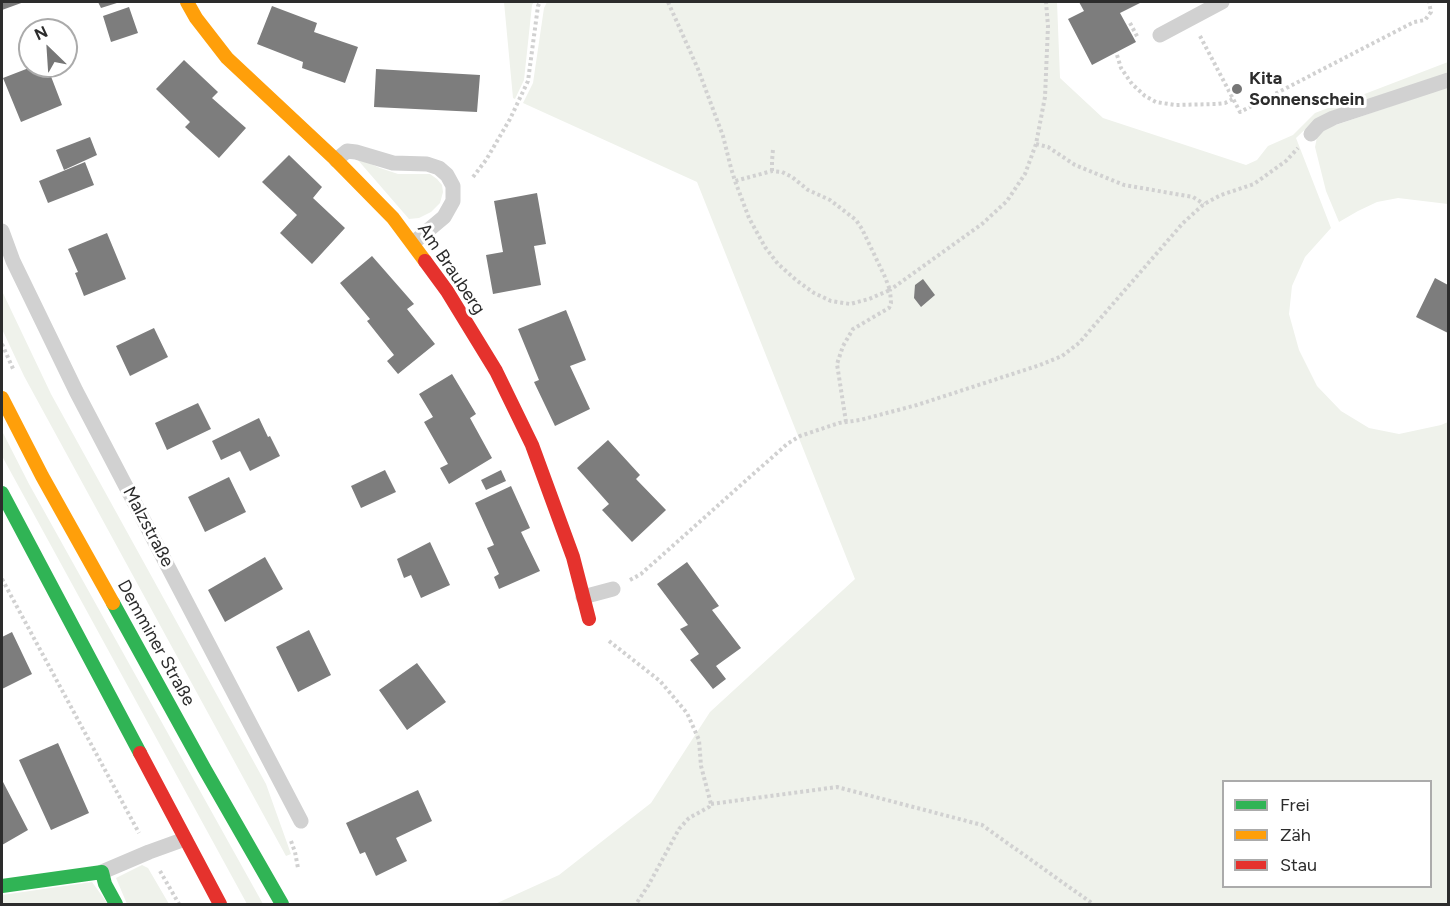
<!DOCTYPE html>
<meta charset="utf-8">
<style>
body{margin:0}
#map{position:relative;width:1450px;height:906px;overflow:hidden;background:#fff;font-family:Figtree,sans-serif}
canvas{display:block}
.frame{position:absolute;inset:0;border:3px solid #2c2c2c;pointer-events:none}
.legend{position:absolute;left:1222px;top:780px;width:210px;height:108px;box-sizing:border-box;background:#fff;border:2px solid #ababab;margin:0;padding:8px 10px;list-style:none;font-size:18px;color:#2c2c2c}
.legend li{display:flex;align-items:center;gap:12px;height:30px}
.legend b{width:30px;border:2px solid #ababab}
.north{position:absolute;left:18px;top:18px;width:60px;height:60px;box-sizing:border-box;background:#fff;border:2px solid #ababab;border-radius:50%;rotate:335deg;font-size:16px;font-weight:700;line-height:24px;text-align:center;color:#2c2c2c}
.north::after{content:'';display:block;margin:auto;width:21px;height:27px;background:#767676;clip-path:polygon(50% 0,100% 100%,50% 72%,0 100%)}
</style>
<div id="map">
<canvas width="1450" height="906"></canvas>
<div class="frame"></div>
<ul class="legend">
<li><b style="height:8px;background:#30b455"></b>Frei</li>
<li><b style="height:8px;background:#ff9f0a"></b>Zäh</li>
<li><b style="height:8px;background:#e5322d"></b>Stau</li>
</ul>
<div class="north">N</div>
</div>
<script>
const ctx = document.querySelector('canvas').getContext('2d');
ctx.lineJoin = 'round';
function paint(path, color) {
  ctx.fillStyle = color;
  ctx.fill(path, 'evenodd');
}
function toPath(rows) {
  const path = new Path2D();
  for (const r of rows) {
    path.moveTo(r[0], r[1]);
    for (let i = 2; i < r.length; i += 2) path.lineTo(r[i], r[i + 1]);
  }
  return path;
}
function strokePath(path, color, width, dash) {
  ctx.strokeStyle = color;
  ctx.lineWidth = width;
  ctx.lineCap = dash ? 'butt' : 'round';
  ctx.setLineDash(dash || []);
  ctx.stroke(path);
}
function drawText(font, color, halo, rows, align = 'center') {
  ctx.font = font + ' Figtree,sans-serif';
  ctx.lineWidth = 6;
  ctx.setLineDash([]);
  ctx.textBaseline = 'middle';
  ctx.strokeStyle = halo;
  ctx.fillStyle = color;
  for (const [text, x, y, turn = 0] of rows) {
    ctx.save();
    ctx.translate(x, y);
    ctx.rotate((+turn || 0) * Math.PI / 180);
    ctx.textAlign = isNaN(turn) ? turn : align;
    if (halo) ctx.strokeText(text, 0, 0);
    ctx.fillText(text, 0, 0);
    ctx.restore();
  }
}
paint(toPath([
 [504,2,534,2,532,5,524,80,515,99,513,98],
 [547,2,1057,2,1060,78,1103,118,1246,165,1257,160,1268,146,1293,135,1315,113,1448,62,1448,73,1315,120,1296,138,1331,228,1305,257,1292,286,1289,314,1299,350,1317,386,1341,411,1369,428,1399,434,1441,425,1448,422,1448,904,495,904,559,875,651,803,710,712,855,579,697,182,523,103,533,83,544,8],
 [1224,782,1430,782,1430,886,1224,886],
 [1448,87,1448,204,1398,198,1377,202,1358,211,1339,222,1326,191,1315,147,1317,137,1324,129],
 [357,159,360,159,380,168,398,174,430,174,437,179,442,185,443,192,440,203,431,212,419,218,409,219],
 [2,291,51,394,266,784,291,854,286,856,24,376,2,329],
 [2,431,29,484,263,904,247,904,2,456],
 [142,865,148,868,169,904,127,904,116,878],
 [92,882,108,904,2,904,2,895]
]), '#eff2eb');
paint(toPath([
 [2,2,24,2,2,10],
 [98,2,120,2,101,8],
 [1079,2,1142,2,1120,13,1136,42,1092,65,1068,19,1084,11],
 [272,6,317,23,314,32,358,47,345,83,302,68,303,62,257,44],
 [129,7,138,33,111,42,103,16],
 [184,60,218,92,212,98,246,128,219,158,185,127,190,122,156,89],
 [34,66,47,66,62,105,21,122,3,78],
 [376,69,480,75,477,112,374,107],
 [90,137,97,155,64,170,56,150],
 [289,155,322,187,313,198,345,228,312,264,280,233,297,215,262,182],
 [85,162,94,185,48,203,39,181],
 [537,193,546,244,534,246,541,285,493,294,486,255,503,252,494,201],
 [107,233,126,279,84,296,75,273,78,272,68,249],
 [372,256,414,304,407,309,435,344,398,374,387,361,394,355,367,321,370,319,340,283],
 [1435,278,1448,285,1448,333,1416,317],
 [923,279,935,295,921,307,914,298,915,285],
 [566,310,586,360,570,366,590,409,555,426,534,382,539,380,518,329],
 [154,328,168,357,130,376,116,346],
 [452,374,476,414,470,418,492,458,449,484,440,468,448,464,424,422,433,417,419,394],
 [198,403,211,429,167,450,155,423],
 [259,418,268,437,270,436,280,456,250,471,240,451,221,460,212,441],
 [608,440,640,475,636,479,666,510,632,542,602,510,609,504,577,468],
 [385,470,396,492,361,508,351,486],
 [501,470,506,481,486,490,481,480],
 [229,477,246,512,205,532,188,497],
 [511,486,530,528,521,532,540,571,499,589,494,577,499,574,487,548,494,545,475,503],
 [430,542,450,585,421,598,411,575,404,578,397,559],
 [265,557,283,589,225,622,208,590],
 [687,562,719,606,712,610,741,648,716,666,726,679,713,689,690,660,699,654,680,629,688,625,657,584],
 [309,630,331,675,298,692,276,647],
 [12,632,32,674,2,689,2,637],
 [417,663,446,702,407,730,379,690],
 [58,743,89,813,51,830,19,760],
 [2,780,28,830,2,845],
 [418,790,432,821,396,838,407,861,376,876,365,852,360,854,346,823]
]), '#7d7d7d');
strokePath(toPath([
 [668,2,698,69,723,136,731,168,735,181,749,218,765,247,778,264,796,280,814,293,831,301,850,304,869,299,890,290,885,277,862,229,856,220,830,200,808,190,792,177,782,172,772,171,735,181],
 [1130,23,1138,38],
 [1200,36,1240,112,1414,22,1425,20,1431,12,1429,2],
 [1117,55,1121,68,1132,84,1145,96,1156,102,1175,105,1216,104,1225,103,1233,99],
 [1036,144,1048,147,1075,165,1124,185,1193,197,1204,204],
 [772,171,772,161,773,149],
 [473,177,486,160,510,119,528,81,538,6,540,2],
 [2,344,14,371],
 [846,422,837,364,843,346,853,329,889,308,891,303,890,290,982,224,1007,201,1025,174,1036,144,1045,97,1048,26,1046,2],
 [2,579,139,833],
 [630,580,641,574,787,444,800,436,839,423,860,420,917,405,1040,365,1062,356,1079,343,1183,223,1204,204,1221,195,1254,184,1286,161,1298,148],
 [609,641,660,681,687,713,699,740,701,766,711,804,709,807,689,818,679,829,648,886,636,904],
 [711,804,837,787,982,825,1093,904],
 [291,841,295,852,298,868],
 [160,871,179,904]
]), '#d1d1d1', 4, [3, 3]);
strokePath(toPath([
 [1160,35,1222,2],
 [1311,134,1319,125,1333,118,1448,80],
 [336,160,347,151,356,152,393,163,427,164,439,168,447,175,453,186,453,201,444,217,413,243],
 [2,231,13,261,76,391,301,821],
 [583,597,613,589],
 [102,872,149,852,185,839]
]), '#d1d1d1', 15);
strokePath(toPath([
 [2,493,140,753],
 [113,603,204,768,282,904],
 [2,886,102,872,105,884,116,904]
]), '#30b455', 14);
strokePath(toPath([
 [187,2,196,18,227,58,336,160,393,218,425,261],
 [2,398,42,476,113,603]
]), '#ff9f0a', 14);
strokePath(toPath([
 [425,261,447,291,496,371,532,445,573,557,589,619],
 [140,753,220,904]
]), '#e5322d', 14);
for (const [x, y, r, color] of [
 [1237,89,6,"#767676"]
]) {
  const dot = new Path2D();
  dot.arc(x, y, r, 0, 2 * Math.PI);
  ctx.fillStyle = color;
  ctx.fill(dot);
  strokePath(dot, '#fff', 2);
}
drawText('bold 18px', '#2c2c2c', '#fff', [
 ["Kita",1249,79],
 ["Sonnenschein",1249,100]
], 'left');
drawText('18px', '#2c2c2c', '#fff', [
 ["Am Brauberg",451,269,56],
 ["Malzstraße",148,527,62],
 ["Demminer Straße",156,643,61]
]);
</script>
